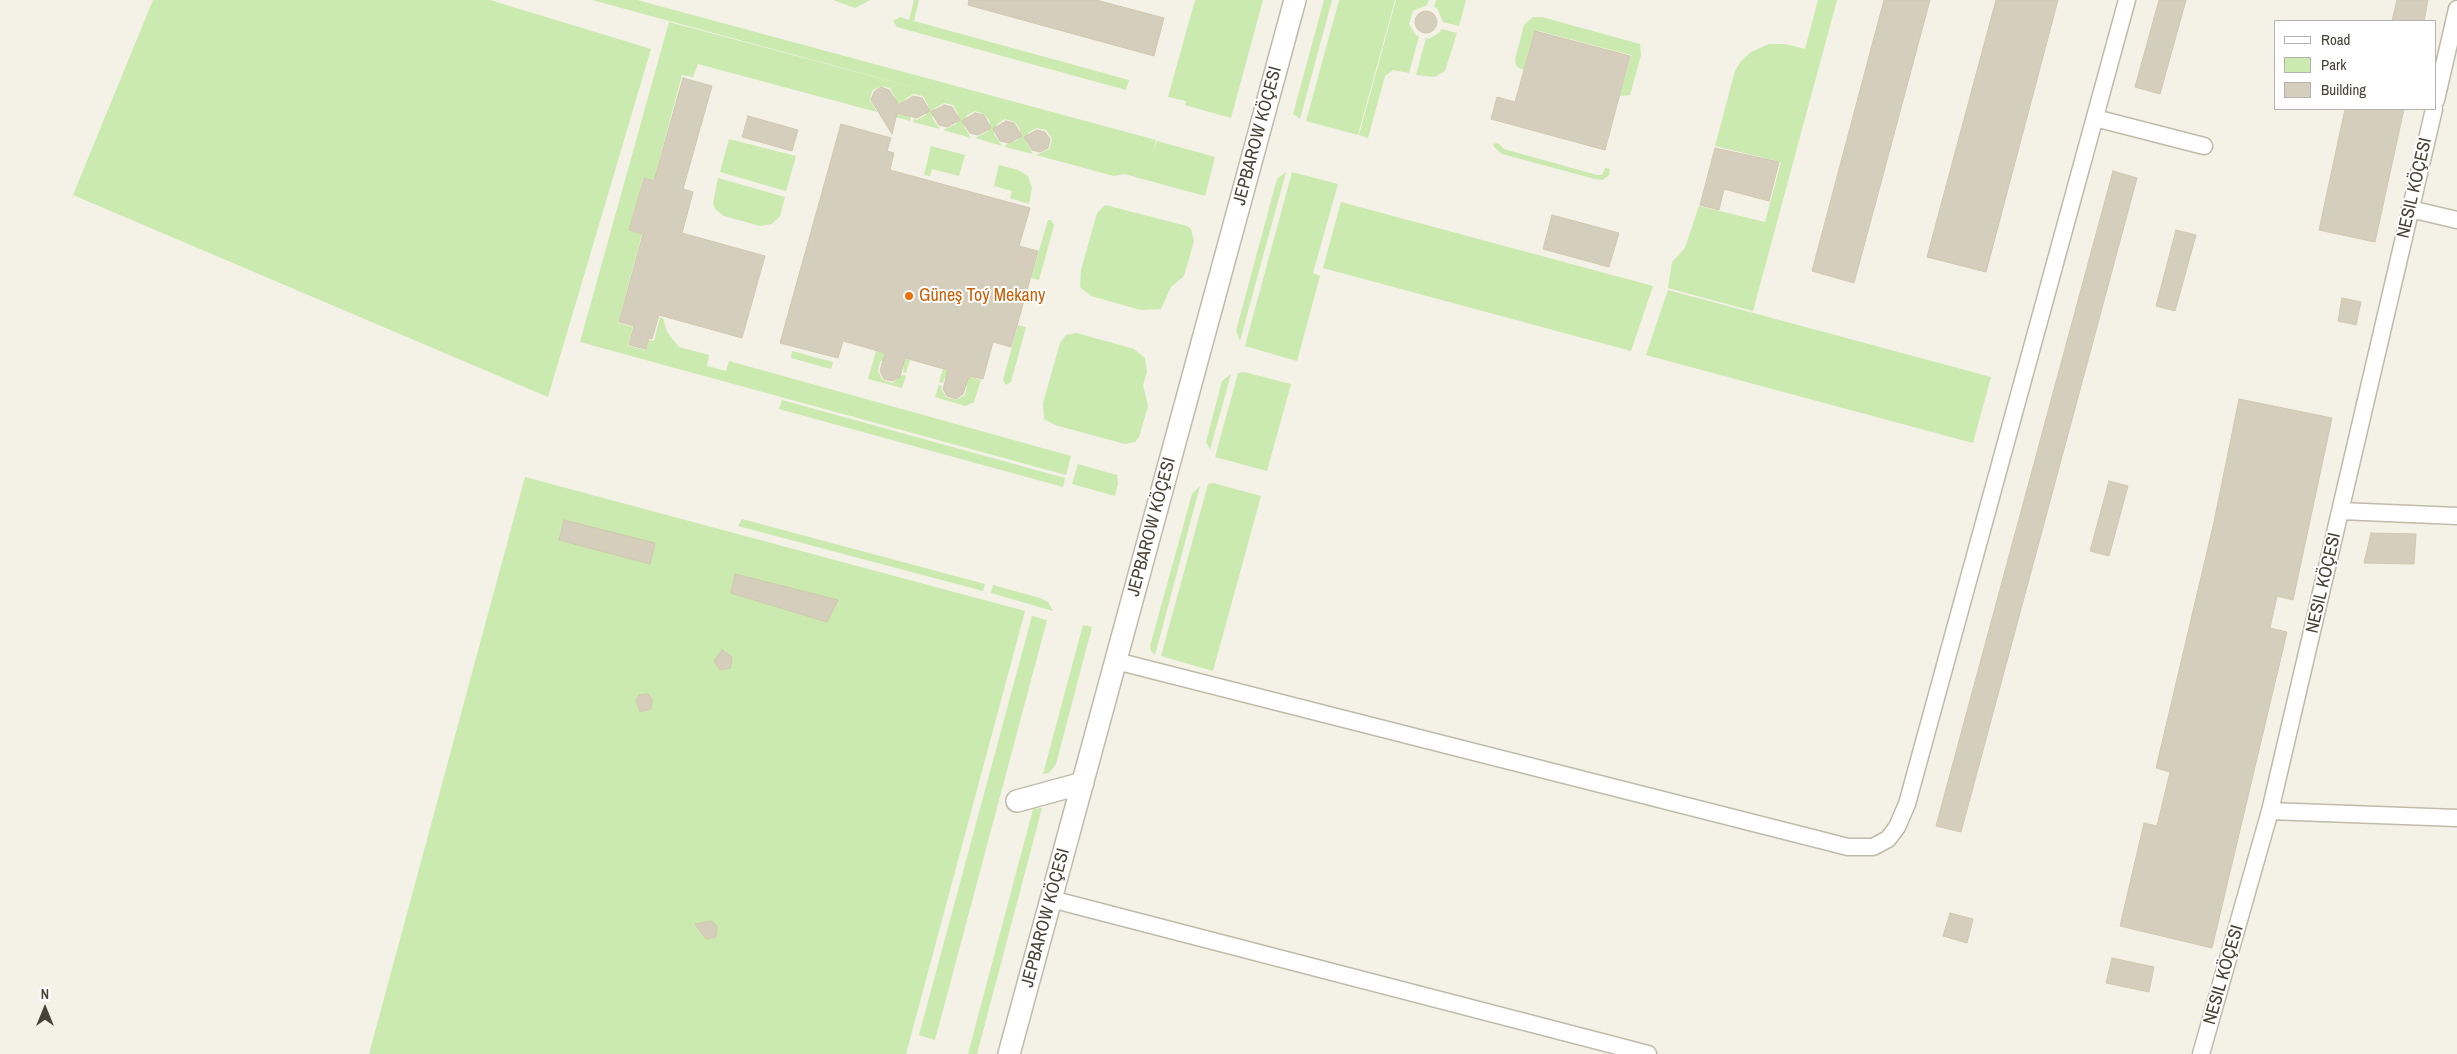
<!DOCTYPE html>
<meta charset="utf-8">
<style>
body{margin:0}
#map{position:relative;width:2457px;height:1054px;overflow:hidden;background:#f4f1e7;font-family:"Archivo Narrow",sans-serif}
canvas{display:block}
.legend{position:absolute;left:2274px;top:20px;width:162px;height:90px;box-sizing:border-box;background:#fff;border:1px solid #b6b3af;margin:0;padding:6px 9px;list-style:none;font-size:15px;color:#484236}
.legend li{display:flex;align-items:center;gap:10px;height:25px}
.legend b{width:25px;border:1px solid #b6b3af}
.north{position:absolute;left:20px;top:984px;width:50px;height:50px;-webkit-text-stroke:4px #fff;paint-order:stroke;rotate:0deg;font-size:14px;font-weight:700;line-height:20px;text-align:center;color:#484236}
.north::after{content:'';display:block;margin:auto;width:18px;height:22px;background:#484236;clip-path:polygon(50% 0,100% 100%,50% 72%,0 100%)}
</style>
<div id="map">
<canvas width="2457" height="1054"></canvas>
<ul class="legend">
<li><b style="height:6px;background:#fff"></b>Road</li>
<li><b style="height:14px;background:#caeaaf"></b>Park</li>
<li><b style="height:14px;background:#d6cebc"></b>Building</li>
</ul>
<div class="north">N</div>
</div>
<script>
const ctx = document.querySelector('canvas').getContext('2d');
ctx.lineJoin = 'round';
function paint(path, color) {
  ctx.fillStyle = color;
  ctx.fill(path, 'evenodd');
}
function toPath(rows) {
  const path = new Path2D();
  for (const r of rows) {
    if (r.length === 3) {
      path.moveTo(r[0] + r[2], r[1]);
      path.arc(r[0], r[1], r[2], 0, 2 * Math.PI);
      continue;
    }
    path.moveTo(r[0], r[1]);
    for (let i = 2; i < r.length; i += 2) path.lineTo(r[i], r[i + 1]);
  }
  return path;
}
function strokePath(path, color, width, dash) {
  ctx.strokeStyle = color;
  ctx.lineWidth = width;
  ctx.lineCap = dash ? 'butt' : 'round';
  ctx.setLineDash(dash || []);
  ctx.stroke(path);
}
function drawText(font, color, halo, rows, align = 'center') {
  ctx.font = font + ' "Archivo Narrow",sans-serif';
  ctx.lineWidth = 4;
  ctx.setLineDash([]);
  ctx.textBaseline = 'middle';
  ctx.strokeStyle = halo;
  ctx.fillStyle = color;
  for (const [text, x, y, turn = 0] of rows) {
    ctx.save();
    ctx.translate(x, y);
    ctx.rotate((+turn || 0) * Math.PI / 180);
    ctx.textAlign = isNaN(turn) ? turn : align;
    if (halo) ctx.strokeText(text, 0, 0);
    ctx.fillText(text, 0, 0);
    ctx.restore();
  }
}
paint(toPath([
 [153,0,490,0,651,49,548,397,73,195],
 [592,0,637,0,1156,140,1153,152,1157,141,1215,157,1205,196,1124,174,1114,176,1036,155,1049,149,1052,139,1046,130,1037,128,1028,133,1026,142,1033,154,1005,147,1006,144,1018,140,1020,130,1015,122,1005,119,997,124,994,134,1002,146,975,138,987,132,990,122,984,114,975,111,966,116,964,126,971,138,943,130,956,124,958,114,953,105,944,103,935,108,932,118,940,129,913,122,914,119,917,120,926,115,928,105,923,96,913,94,905,99,902,109,911,118,910,121,881,113,893,106,895,97,890,88,881,86,872,91,870,100,877,112,698,64,693,77,682,75,656,172,667,176,665,183,643,178,629,230,642,234,618,323,633,327,628,346,646,350,649,340,654,341,660,317,663,318,667,332,679,347,709,355,707,366,726,371,729,361,1071,456,1066,475,580,342,669,22,950,97],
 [833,0,870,0,855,8],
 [914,0,919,0,914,21,1129,80,1126,90,897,27,893,21,900,17,909,20],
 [1195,0,1263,0,1231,118,1185,105,1186,101,1168,97],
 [1324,0,1332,0,1300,119,1293,114],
 [1339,0,1395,0,1358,135,1306,121],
 [1396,0,1429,0,1427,5,1413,11,1409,24,1416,35,1419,36,1409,73,1393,70,1385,76,1368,138,1359,135],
 [1436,0,1466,0,1459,26,1443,22,1437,8,1434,7],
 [1818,0,1837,0,1753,311,1668,288,1672,262,1685,248,1699,206,1765,222,1781,162,1715,146,1735,71,1741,61,1751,52,1769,44,1785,44,1805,49],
 [1533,17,1542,17,1640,44,1641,55,1630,95,1620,96,1631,55,1535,30,1524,70,1517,67,1515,60,1524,25],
 [1441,29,1457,33,1445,71,1435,77,1416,75,1426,38,1429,39,1440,32],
 [729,139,796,156,786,191,720,172],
 [1498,143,1504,149,1597,175,1602,175,1605,168,1610,169,1609,175,1603,180,1595,179,1502,154,1494,147,1493,144],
 [931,146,965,155,959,176,932,169,930,176,924,175],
 [999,165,1018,170,1028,176,1032,188,1029,204,1010,198,1012,191,994,186],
 [1286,172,1240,341,1236,331,1275,186,1278,178],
 [1292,172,1338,184,1313,273,1320,276,1297,361,1245,346],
 [718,178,785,197,780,216,772,224,760,226,724,216,715,209,713,203],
 [1341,202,1653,286,1631,351,1323,268],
 [1105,205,1187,226,1191,229,1194,241,1184,276,1171,287,1161,309,1141,310,1091,296,1080,287,1081,270,1097,213],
 [1048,220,1051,220,1054,225,1039,280,1031,278],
 [1668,290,1991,377,1973,443,1646,355],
 [1018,325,1026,327,1011,382,1006,385,1003,380],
 [1077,333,1134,349,1145,358,1147,372,1143,385,1148,406,1139,437,1135,442,1125,444,1055,425,1044,419,1043,403,1060,343,1066,335],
 [792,351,833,362,831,369,791,358],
 [876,351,910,360,906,373,903,372,904,368,899,359,889,357,880,362,878,371,883,380,892,383,902,375,906,376,902,388,868,379],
 [943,369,981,380,974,402,965,406,935,397,939,385,942,386,941,389,946,397,956,400,965,395,967,386,963,377,953,374,944,379,943,383,939,382],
 [1244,372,1291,384,1267,471,1215,457,1238,373],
 [1231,374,1210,450,1206,442,1222,381],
 [782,400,1065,478,1063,487,779,409],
 [1078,464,1117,475,1118,484,1115,496,1072,484],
 [525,477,1025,611,906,1054,369,1054],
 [1213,483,1261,496,1213,671,1161,656,1208,484],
 [1200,486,1155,655,1151,651,1150,646,1192,494],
 [742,519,985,584,983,591,738,526],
 [993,585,1040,598,1048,602,1053,611,991,593],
 [1032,616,1047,620,935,1040,919,1035],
 [1083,625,1092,627,1056,764,1049,773,1043,774],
 [1042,808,977,1054,968,1054,1033,809]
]), '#caeaaf');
const building = toPath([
 [969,0,1096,0,1164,18,1154,56,968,5,969,0],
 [1884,0,1930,0,1854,283,1812,271,1884,0],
 [1996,0,2058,0,1986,272,1927,257,1996,0],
 [2159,0,2186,0,2160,94,2135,87,2159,0],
 [2397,0,2428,0,2424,21,2392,21,2397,0],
 [1426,22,11],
 [1535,31,1630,56,1605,150,1491,119,1497,97,1515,102,1535,31],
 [683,78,712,86,683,189,693,192,682,233,765,256,742,338,659,315,652,339,649,338,646,349,629,345,634,326,619,322,643,234,629,230,644,178,654,181,683,78],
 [881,87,889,90,899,105,913,96,922,98,930,111,917,118,897,113,892,134,871,100,874,92,881,87],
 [944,105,952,107,960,120,947,127,939,125,931,112,944,105],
 [2345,109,2404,109,2375,242,2319,230,2345,109],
 [975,113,984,115,991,128,978,135,970,133,962,121,975,113],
 [748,116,798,130,792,151,742,137,748,116],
 [1006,121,1014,123,1022,136,1009,143,1000,141,993,129,1006,121],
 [841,124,891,138,887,151,894,153,890,170,1030,208,1019,246,1038,251,1011,347,993,342,983,379,969,376,963,394,956,399,947,396,943,389,948,370,905,358,900,377,892,381,884,379,880,371,885,353,843,341,838,358,780,343,841,124],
 [1037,130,1045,132,1050,139,1048,148,1040,152,1032,150,1024,137,1037,130],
 [1715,148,1779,162,1769,201,1724,189,1719,210,1700,205,1715,148],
 [2113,171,2137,178,1961,832,1936,826,2113,171],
 [1552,215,1619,233,1609,267,1543,249,1552,215],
 [2176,230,2196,235,2175,311,2156,306,2176,230],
 [2342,298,2361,302,2356,325,2338,321,2342,298],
 [2239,399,2332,418,2293,600,2277,596,2270,628,2287,632,2212,948,2120,926,2144,823,2157,826,2170,772,2156,768,2214,522,2239,399],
 [2109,481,2128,486,2109,556,2090,551,2109,481],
 [564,520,655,543,650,564,559,540,564,520],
 [2371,533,2416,534,2414,564,2364,563,2371,533],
 [735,574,838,600,827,622,731,593,735,574],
 [722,650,731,656,732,661,730,668,720,670,714,661,722,650],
 [648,694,652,699,651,709,640,712,636,700,639,695,648,694],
 [1950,913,1973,919,1967,943,1943,936,1950,913],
 [712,921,717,926,716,937,706,939,695,924,712,921],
 [2112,958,2154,967,2149,992,2106,983,2112,958]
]);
paint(building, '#d6cebc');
strokePath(building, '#d1c7af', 1);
const minor = toPath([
 [2436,100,2457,9],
 [2095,118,2204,146],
 [2410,209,2457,220],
 [2341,511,2457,516],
 [1116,661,1848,847,1873,847,1888,839,1897,827,1907,804,2127,0],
 [2270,811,2457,818],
 [1051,899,1648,1054],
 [2201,1054,2270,811,2434,109]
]);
const tertiary = toPath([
 [1017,801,1083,783],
 [1009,1054,1295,0]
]);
strokePath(minor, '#c0baa9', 19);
strokePath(tertiary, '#c0baa9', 24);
strokePath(minor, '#fff', 16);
strokePath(tertiary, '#fff', 21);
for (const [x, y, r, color] of [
 [909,296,5,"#e8710a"]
]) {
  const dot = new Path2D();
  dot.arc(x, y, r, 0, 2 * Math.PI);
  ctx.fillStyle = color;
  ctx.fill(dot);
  strokePath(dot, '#fff', 2);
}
drawText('18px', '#484236', '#fff', [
 ["JEPBAROW KÖÇESI",1258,136,-75],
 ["NESIL KÖÇESI",2415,188,-77],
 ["JEPBAROW KÖÇESI",1152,527,-75],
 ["NESIL KÖÇESI",2324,583,-77],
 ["JEPBAROW KÖÇESI",1046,918,-75],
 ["NESIL KÖÇESI",2224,975,-74]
]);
drawText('18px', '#c56008', '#fff', [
 ["Güneş Toý Mekany",919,296]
], 'left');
</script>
